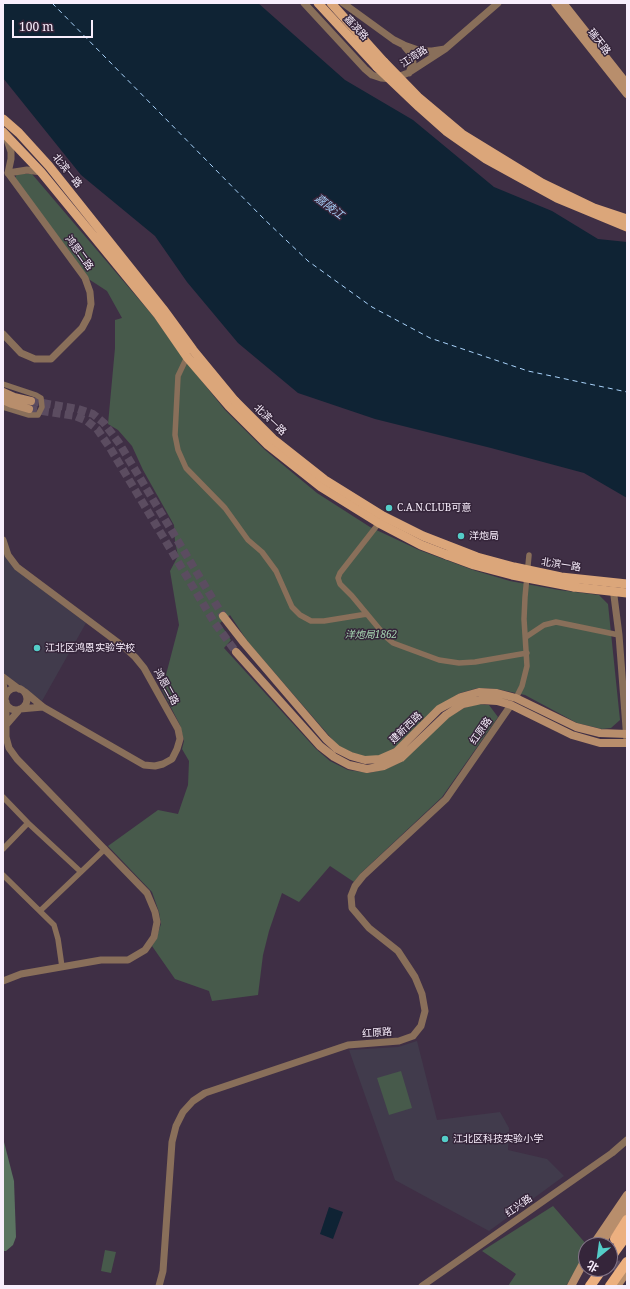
<!DOCTYPE html>
<meta charset="utf-8">
<style>
body{margin:0}
#map{position:relative;width:630px;height:1289px;overflow:hidden;background:#3f2f45;font-family:"Noto Serif","Noto Sans SC",serif}
canvas{display:block}
.frame{position:absolute;inset:0;border:4px solid #f8eefc;pointer-events:none}
.north{position:absolute;left:578px;top:1237px;width:40px;height:40px;box-sizing:border-box;background:#35253a;border:1px solid #837588;border-radius:50%;rotate:209deg;font-size:11px;font-weight:700;line-height:16px;text-align:center;color:#f8eefc}
.north::after{content:'';display:block;margin:auto;width:14px;height:18px;background:#54cdc8;clip-path:polygon(50% 0,100% 100%,50% 72%,0 100%)}
.scale{position:absolute;left:12px;top:20px;width:81px;height:18px;box-sizing:border-box;border:2px solid #f8eefc;border-top:0;padding-left:5px;font-size:12px;line-height:14px;white-space:nowrap;color:#f8eefc;-webkit-text-stroke:3px #35253a;paint-order:stroke}
</style>
<div id="map">
<canvas width="630" height="1289"></canvas>
<div class="frame"></div>
<div class="north">北</div>
<div class="scale">100 m</div>
</div>
<script>
const ctx = document.querySelector('canvas').getContext('2d');
ctx.lineJoin = 'round';
function paint(path, color) {
  ctx.fillStyle = color;
  ctx.fill(path, 'evenodd');
}
function toPath(rows) {
  const path = new Path2D();
  for (const r of rows) {
    if (r.length === 3) {
      path.moveTo(r[0] + r[2], r[1]);
      path.arc(r[0], r[1], r[2], 0, 2 * Math.PI);
      continue;
    }
    path.moveTo(r[0], r[1]);
    for (let i = 2; i < r.length; i += 2) path.lineTo(r[i], r[i + 1]);
  }
  return path;
}
function strokePath(path, color, width, dash) {
  ctx.strokeStyle = color;
  ctx.lineWidth = width;
  ctx.lineCap = dash ? 'butt' : 'round';
  ctx.setLineDash(dash || []);
  ctx.stroke(path);
}
function drawText(font, color, halo, rows, align = 'center') {
  ctx.font = font + ' "Noto Serif","Noto Sans SC",serif';
  ctx.lineWidth = 3;
  ctx.setLineDash([]);
  ctx.textBaseline = 'middle';
  ctx.strokeStyle = halo;
  ctx.fillStyle = color;
  for (const [text, x, y, turn = 0] of rows) {
    ctx.save();
    ctx.translate(x, y);
    ctx.rotate((+turn || 0) * Math.PI / 180);
    ctx.textAlign = isNaN(turn) ? turn : align;
    if (halo) ctx.strokeText(text, 0, 0);
    ctx.fillText(text, 0, 0);
    ctx.restore();
  }
}
paint(toPath([
 [3,550,15,569,86,623,42,701,3,673],
 [417,1041,437,1120,500,1112,509,1128,508,1150,547,1159,564,1176,489,1231,395,1180,349,1050,398,1047]
]), '#413b4c');
paint(toPath([
 [17,174,32,174,154,317,180,354,225,410,265,450,317,493,370,527,419,550,473,570,510,581,559,590,599,595,608,604,620,720,611,728,602,729,577,723,525,695,497,689,478,688,460,693,438,707,394,750,379,757,364,758,338,746,248,642,230,615,220,623,231,640,224,648,316,749,330,761,348,770,369,773,386,769,403,761,449,717,464,708,478,704,489,705,498,717,442,797,361,873,354,882,330,866,299,902,282,893,269,931,263,955,258,995,212,1001,209,991,175,979,152,946,156,939,161,924,159,912,152,892,108,846,158,810,178,814,188,785,189,761,182,749,184,741,180,725,162,690,179,625,170,571,178,556,175,541,174,525,143,470,132,446,118,430,108,424,115,348,115,320,122,318,107,291,87,278,15,178],
 [401,1071,412,1108,389,1115,377,1078],
 [553,1206,587,1245,586,1245,586,1252,566,1286,508,1286,516,1274,482,1251],
 [105,1250,116,1252,111,1273,101,1271]
]), '#475a4b');
paint(toPath([
 [3,1138,14,1181,16,1237,13,1245,6,1251,3,1251]
]), '#5b7461');
paint(toPath([
 [3,3,258,3,345,80,413,120,494,187,552,211,598,239,627,242,627,498,584,473,491,448,375,419,298,393,238,343,187,282,155,236,81,175,3,78],
 [329,1207,343,1212,333,1239,320,1234]
]), '#0f2334');
strokePath(toPath([
 [52,3,264,219,308,261,372,307,430,338,528,371,627,392]
]), '#a9d3fb', 1, [5, 4]);
strokePath(toPath([
 [31,401,78,409,93,414,104,423,119,443,223,616],
 [29,409,75,416,87,421,97,429,110,448,214,622,236,652]
]), '#5b4c60', 8, [8, 4]);
strokePath(toPath([
 [614,1247,613,1253,615,1263,622,1274,626,1276]
]), '#5b4c60', 10, [10, 5]);
strokePath(toPath([
 [187,357,178,376,175,435,178,450,186,468,225,508,248,540,262,552,276,571,292,607,300,615,311,621,324,621,367,614],
 [3,384,36,395,41,398,42,407,38,415,29,415,3,407],
 [379,523,340,573,338,578,340,584,352,596,386,637,393,643,439,660,459,663,475,662,527,653],
 [526,637,544,625,556,622,619,635],
 [516,698,522,686,527,666,524,619,525,597,529,555],
 [3,797,28,823,81,872],
 [3,849,28,823],
 [3,875,54,925,58,939,62,967],
 [41,910,105,849]
]), '#896f5a', 5.5);
strokePath(toPath([
 [304,3,365,69,372,75,381,78,392,79,408,73,445,49,432,51,421,51,404,45,394,40,343,3],
 [405,47,410,53,413,62,409,73],
 [445,49,498,3],
 [6,137,11,152,11,159,8,173,27,170,41,172],
 [3,334,21,353,35,359,51,359,82,328,88,317,91,304,90,292,85,278,8,173],
 [3,540,8,555,17,567,124,647,135,657,144,668,178,729,180,739,177,749,172,759,163,764,155,766,144,765,43,707,25,692],
 [613,588,619,635,627,741],
 [3,677,19,689],
 [3,682,5,697],
 [16,699,11],
 [7,724,20,709,43,707],
 [3,981,21,974,101,960,128,960,145,950,154,937,157,922,155,912,147,893,17,759,9,748,6,737,6,702],
 [159,1286,163,1271,172,1142,176,1126,183,1112,193,1101,205,1093,348,1045,399,1041,413,1036,421,1026,425,1011,422,994,415,977,398,951,369,928,352,908,351,896,355,886,363,876,446,799,511,705],
 [422,1286,612,1153,627,1140]
]), '#896f5a', 7);
strokePath(toPath([
 [555,3,627,94],
 [563,3,627,84],
 [3,392,14,397,31,401],
 [3,400,12,404,29,409],
 [223,616,244,643,326,739,337,749,351,756,365,760,380,759,396,752,439,709,461,697,479,692,497,693,516,698,576,727,600,733,627,734],
 [236,652,320,746,334,757,349,765,367,769,384,766,401,758,446,715,463,704,481,700,497,701,511,705,572,735,600,743,627,743],
 [593,1245,627,1195],
 [600,1245,627,1207],
 [571,1286,586,1258]
]), '#b88e6c', 8);
strokePath(toPath([
 [318,3,377,67],
 [331,3,384,62],
 [3,119,19,133,49,166,163,309,193,350,235,401],
 [3,132,41,172,158,315,187,357,229,406,268,445,321,487,379,523,421,545,447,555],
 [574,587,627,593]
]), '#dba67a', 9);
strokePath(toPath([
 [615,1239,627,1220],
 [590,1286,602,1269]
]), '#ecb080', 10);
strokePath(toPath([
 [617,1286,627,1272]
]), '#b88e6c', 8);
strokePath(toPath([
 [384,62,418,97,462,134,542,183,594,208,627,219],
 [377,67,419,107,446,131,486,159,557,198,627,227],
 [235,401,273,439,325,480,383,516,423,536,477,557,514,567,561,577,627,584],
 [447,555,474,565,512,575,574,587]
]), '#dba67a', 9);
strokePath(toPath([
 [610,1258,627,1235],
 [610,1286,627,1262]
]), '#ecb080', 10);
for (const [x, y, r, color] of [
 [389,508,4,"#54cdc8"],
 [461,536,4,"#54cdc8"],
 [37,648,4,"#54cdc8"],
 [445,1139,4,"#54cdc8"]
]) {
  const dot = new Path2D();
  dot.arc(x, y, r, 0, 2 * Math.PI);
  ctx.fillStyle = color;
  ctx.fill(dot);
  strokePath(dot, '#35253a', 1.5);
}
drawText('10px', '#f8eefc', '#35253a', [
 ["嘉滨路",356,28,47],
 ["瑞天路",599,42,52],
 ["江湾路",414,57,-33],
 ["北滨一路",67,171,51],
 ["鸿恩二路",79,253,54],
 ["北滨一路",270,420,43],
 ["北滨一路",561,565,9],
 ["鸿恩二路",166,687,61],
 ["建新西路",406,728,-44],
 ["红原路",481,731,-55],
 ["红原路",377,1033,-4],
 ["红兴路",519,1206,-35]
]);
drawText('10px', '#f8eefc', '#35253a', [
 ["C.A.N.CLUB可意",397,508],
 ["洋炮局",469,536],
 ["江北区鸿恩实验学校",45,648],
 ["江北区科技实验小学",453,1139]
], 'left');
drawText('italic 10px', '#a9d9b4', '#35253a', [
 ["洋炮局1862",371,635]
]);
drawText('italic 11px', '#a9d3fb', '#35253a', [
 ["嘉陵江",329,207,37]
]);
</script>
